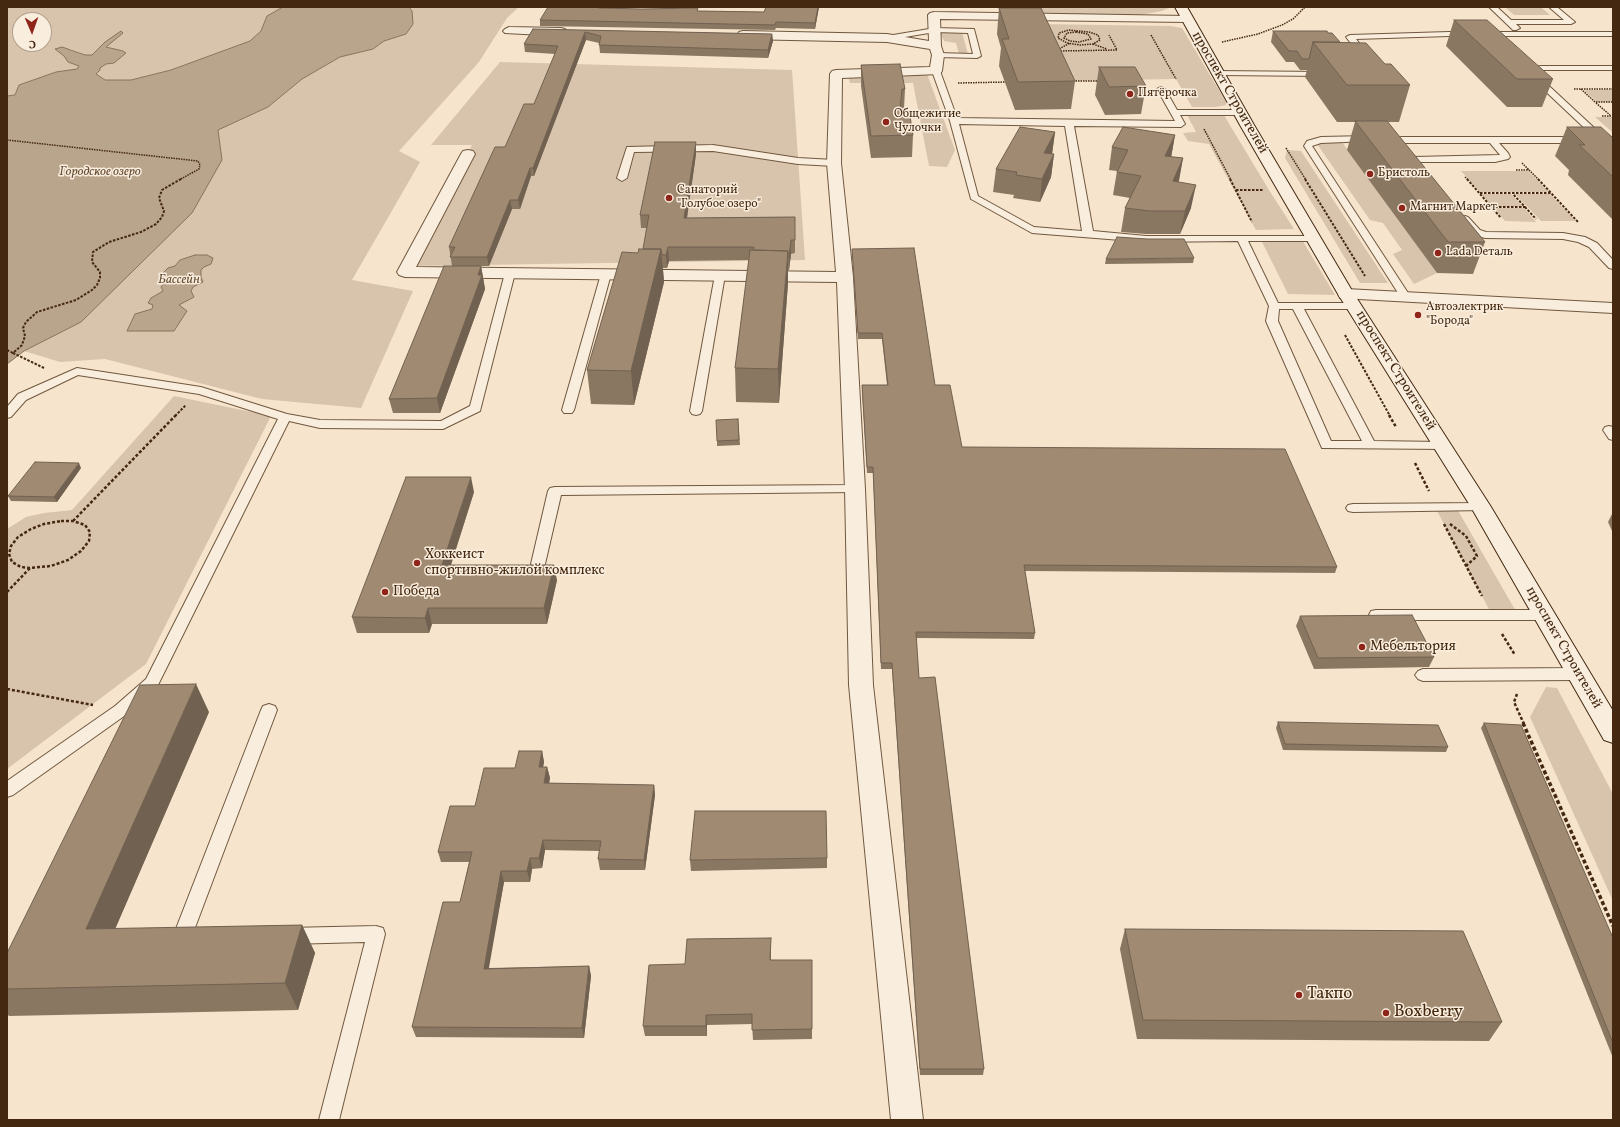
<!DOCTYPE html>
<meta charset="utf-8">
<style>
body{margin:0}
#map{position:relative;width:1620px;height:1127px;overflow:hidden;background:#f6e4cc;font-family:Vollkorn,serif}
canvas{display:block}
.frame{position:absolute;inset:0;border:8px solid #442910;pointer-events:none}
.north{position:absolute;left:12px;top:12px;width:40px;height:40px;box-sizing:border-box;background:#f9edde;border:1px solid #b19f8c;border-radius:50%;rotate:178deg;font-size:11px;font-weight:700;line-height:16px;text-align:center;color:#442910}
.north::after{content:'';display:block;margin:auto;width:14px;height:18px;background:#8f2418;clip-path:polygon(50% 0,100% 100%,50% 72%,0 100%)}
</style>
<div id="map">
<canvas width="1620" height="1127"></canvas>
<div class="frame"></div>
<div class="north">С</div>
</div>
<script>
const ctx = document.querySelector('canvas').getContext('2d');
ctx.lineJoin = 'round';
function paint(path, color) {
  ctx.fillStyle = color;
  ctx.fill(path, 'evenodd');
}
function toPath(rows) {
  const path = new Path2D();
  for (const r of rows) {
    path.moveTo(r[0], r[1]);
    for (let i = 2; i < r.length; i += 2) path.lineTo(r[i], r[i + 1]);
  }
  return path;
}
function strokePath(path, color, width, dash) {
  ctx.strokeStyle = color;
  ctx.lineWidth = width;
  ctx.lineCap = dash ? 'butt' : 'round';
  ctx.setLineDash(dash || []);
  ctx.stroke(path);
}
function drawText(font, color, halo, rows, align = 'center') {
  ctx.font = font + ' Vollkorn,serif';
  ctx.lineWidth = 3;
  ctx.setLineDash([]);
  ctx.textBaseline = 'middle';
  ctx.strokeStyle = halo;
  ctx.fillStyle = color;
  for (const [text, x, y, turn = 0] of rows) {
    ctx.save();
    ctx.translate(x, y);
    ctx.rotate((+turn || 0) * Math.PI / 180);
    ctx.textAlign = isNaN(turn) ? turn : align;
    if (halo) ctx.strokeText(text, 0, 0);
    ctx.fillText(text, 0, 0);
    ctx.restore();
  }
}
paint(toPath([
 [7,7,283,7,267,16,261,31,250,41,171,70,131,80,105,80,96,74,100,68,106,64,114,63,126,53,123,51,106,47,105,42,92,55,85,55,70,49,55,49,67,58,68,62,79,66,77,70,56,72,19,85,15,95,7,96],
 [20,20,44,20,44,44,20,44],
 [409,7,519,7,507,18,479,62,399,151,420,162,352,280,413,291,361,408,262,399,105,359,60,362,24,351,81,322,222,160,218,130,268,107,302,79,340,57,373,49,384,41,406,34,412,11],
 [1016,7,1171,7,1162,11,1140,15,1018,13],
 [1506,8,1542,8,1550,15,1514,15],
 [1038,24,1170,26,1182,28,1226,102,1226,105,1215,107,1192,107,1176,79,1064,81],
 [944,32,962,32,968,54,959,54,956,43,944,41,940,33],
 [500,62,792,70,805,260,409,266,472,145,431,145],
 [927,74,955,150,947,167,929,166,913,83,850,83,848,75],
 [1584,90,1613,90,1613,102,1597,102],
 [1222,112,1269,190,1294,229,1256,230,1209,144,1188,141,1183,133,1196,132,1186,113],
 [1595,117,1613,117,1613,132,1611,131],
 [1332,142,1342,142,1437,273,1414,284,1393,254,1402,250,1383,223,1370,220,1317,144],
 [1287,150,1301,151,1388,283,1360,283,1285,158],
 [1461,171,1528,171,1549,192,1480,192],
 [1481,194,1511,194,1523,207,1492,207],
 [1515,194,1550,194,1576,221,1541,221],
 [1493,208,1524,208,1536,222,1505,221],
 [1260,238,1301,238,1335,295,1288,294],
 [174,396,271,416,146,664,7,769,7,529,26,517,44,513,72,510],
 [1435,507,1456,507,1518,615,1492,615],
 [1546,687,1557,688,1613,794,1613,901,1530,717]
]), '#d8c4ac');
const water = toPath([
 [283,7,409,7,412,11,413,24,406,34,384,41,373,49,340,57,302,79,268,107,218,130,222,160,192,213,81,322,24,351,7,364,7,96,15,95,19,85,56,72,77,69,79,66,68,62,64,56,55,49,62,47,85,55,92,55,105,42,121,31,123,33,106,47,123,51,126,53,114,63,106,64,100,68,100,70,96,74,105,80,131,80,171,70,250,41,261,31,267,16,283,7],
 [195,255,207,255,213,258,211,264,204,267,201,270,201,277,203,282,193,287,191,291,194,297,179,305,187,311,174,331,127,331,135,314,152,309,153,305,148,303,151,298,163,291,161,287,164,283,164,280,160,276,168,268,175,266,180,260,195,255]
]);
paint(water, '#b9a48c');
strokePath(water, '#8a735a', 1);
const lane = toPath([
 [1489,7,1497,7,1511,20,1564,20,1549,7,1557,7,1575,22,1571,24,1516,24,1520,28,1516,30,1513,30,1489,7],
 [935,28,974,29,981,56,977,58,938,57,934,55,938,53,973,54,968,33,935,32,887,40,883,38,887,36,935,28],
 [1449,32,1613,32,1613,36,1449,36,1356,39,1370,57,1366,59,1363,59,1346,37,1350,35,1449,32],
 [1542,66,1613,66,1613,70,1542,70,1534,72,1604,137,1613,137,1613,143,1499,143,1508,153,1510,157,1508,159,1495,162,1417,162,1414,161,1412,159,1414,157,1500,155,1490,143,1401,143,1397,140,1401,137,1594,137,1525,72,1529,67,1542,66],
 [933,69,939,69,940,71,957,118,1175,121,1157,89,1161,87,1165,89,1177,110,1243,110,1244,112,1243,114,1240,115,1180,115,1185,124,1181,127,1074,126,1093,231,1146,236,1318,236,1319,238,1318,240,1314,241,1248,241,1278,303,1354,303,1359,306,1354,309,1304,309,1374,441,1442,442,1446,443,1448,446,1446,449,1322,448,1266,321,1269,306,1238,241,1146,242,1032,233,971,199,950,121,932,71,933,69],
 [959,124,1065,126,1082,231,1034,227,978,196,959,124],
 [1279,309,1293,309,1362,441,1331,441,1278,321,1279,309],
 [1215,71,1324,72,1328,74,1324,76,1218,75,1215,75,1215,71],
 [1368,136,1371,137,1372,139,1371,141,1321,143,1312,146,1410,296,1405,299,1400,296,1304,146,1307,141,1321,137,1368,136],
 [713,145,798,158,834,160,839,163,834,166,798,164,713,151,634,152,627,178,622,181,617,178,627,147,713,145],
 [1465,216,1468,217,1480,230,1486,232,1563,233,1585,237,1597,243,1613,260,1613,269,1609,268,1589,247,1578,242,1563,239,1485,238,1472,234,1460,219,1465,216],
 [510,270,515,273,480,411,443,429,320,428,289,421,157,687,127,714,13,795,7,797,7,781,115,706,146,679,278,419,199,394,78,375,26,400,11,417,7,418,7,407,18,394,77,368,201,387,287,414,320,420,441,421,470,406,505,273,510,270],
 [606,271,611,274,574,410,572,413,564,413,562,410,601,274,606,271],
 [720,272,725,275,702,411,700,414,696,415,692,414,690,411,715,275,720,272],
 [1609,426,1613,427,1613,440,1609,439,1603,430,1605,427,1609,426],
 [855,485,860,486,862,489,860,492,561,495,545,564,543,567,538,569,533,567,531,564,548,491,550,488,555,487,855,485],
 [1481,503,1486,504,1488,507,1486,510,1353,512,1348,511,1346,508,1348,505,1353,504,1481,503],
 [1376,610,1544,610,1549,611,1551,615,1549,619,1544,620,1376,620,1371,619,1369,615,1371,611,1376,610],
 [1579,668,1584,670,1587,674,1584,678,1579,680,1423,681,1418,679,1415,675,1418,671,1423,669,1579,668],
 [269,704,275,706,277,710,193,933,197,939,195,945,188,947,181,947,174,945,172,939,261,710,263,706,269,704],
 [376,926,383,928,385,934,339,1120,319,1120,365,942,288,944,281,942,279,936,281,930,288,928,376,926]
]);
const street = toPath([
 [934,12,1187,16,1191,17,1193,19,1191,21,1187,22,940,19,941,46,944,55,942,71,940,74,842,78,841,163,853,277,865,489,873,685,923,1120,891,1120,849,685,845,489,837,282,405,277,399,275,397,272,461,154,463,151,468,150,473,151,475,154,416,267,836,272,827,163,830,74,832,71,836,70,930,67,932,55,930,49,887,42,743,39,739,38,737,35,739,32,743,31,887,34,929,41,928,15,930,13,934,12],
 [509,27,561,28,565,29,567,32,565,35,561,36,505,33,503,31,505,29,509,27],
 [1346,289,1613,303,1613,313,1340,298,1338,294,1340,290,1346,289]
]);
const secondary = toPath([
 [1175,7,1187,7,1254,125,1354,294,1491,507,1613,711,1613,743,1604,740,1471,507,1338,294,1240,125,1175,7]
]);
strokePath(lane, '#70583f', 2);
strokePath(street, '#70583f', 2);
strokePath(secondary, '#442910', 2);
strokePath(toPath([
 [1069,30,1089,32,1098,35,1100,40,1093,44,1080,45,1067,43,1058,38,1059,33,1069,30],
 [1076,32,1088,34,1091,39,1079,42,1070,41,1064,38,1067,33,1076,32],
 [1151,35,1176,79],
 [1222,42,1258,34,1282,25,1293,19,1305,7],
 [1093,44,1107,49],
 [1057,50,1070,43],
 [1058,51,1117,50,1109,35],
 [1073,81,1100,81],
 [958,83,1007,82],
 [1574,89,1613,89],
 [1581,89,1595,102,1613,102],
 [1596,103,1610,115],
 [1602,116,1613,116],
 [1204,129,1231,180],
 [7,140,198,161,200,165,199,169,179,180],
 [1286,148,1306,180],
 [1522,163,1539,180],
 [1516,170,1529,170],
 [1465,177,1468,180]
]), '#442910', 1.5, [1.5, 1]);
strokePath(toPath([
 [1230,179,1252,222],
 [1305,179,1365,276],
 [1467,179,1501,218],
 [1538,179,1578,222],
 [1236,190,1263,190],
 [1480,193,1551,193],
 [1491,207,1525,207,1513,194],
 [1525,207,1536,219],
 [1345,335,1390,416],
 [7,350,13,353],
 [44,368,13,353,22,345,25,336,23,328,26,322,37,312,76,300,92,290,97,285,100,278,100,272,92,262,93,252,109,242,141,232,156,224,162,217,164,211,159,198,162,190,181,179],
 [175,416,186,405]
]), '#442910', 2, [2.5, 1.5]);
strokePath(toPath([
 [1389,415,1396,427],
 [1415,463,1429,491],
 [61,521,73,521,85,525,90,532,89,541,81,551,68,560,51,566,30,568,21,567,12,562,9,554,11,546,18,537,31,529,44,524,61,521],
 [73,521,176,415],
 [1444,524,1482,596],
 [1450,524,1466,536,1477,556,1466,566],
 [7,592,30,568],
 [1502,634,1515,655],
 [7,689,93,705],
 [1517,694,1514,702,1524,724]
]), '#442910', 2.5, [3, 2]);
strokePath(toPath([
 [1523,723,1613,926]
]), '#442910', 3.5, [4, 2.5]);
paint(lane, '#f9edde');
paint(street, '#f9edde');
paint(secondary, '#f9edde');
paint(toPath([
 [766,7,819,7,815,29,776,28,775,30,540,26,540,20,598,8,698,11,764,12],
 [999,8,1075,81,1071,109,1015,110,999,66,1001,48,997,34],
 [1454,20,1553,79,1542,107,1507,107,1446,46],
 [533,29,772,34,773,41,768,58,600,53,599,43,586,40,534,176,531,176,520,209,512,209,489,266,481,266,485,289,440,413,393,413,389,399,452,266,449,247,505,147,534,104,555,54,525,52,524,44],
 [1273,31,1328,33,1340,42,1385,64,1410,85,1399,122,1387,122,1485,242,1473,274,1437,273,1347,150,1355,122,1337,122,1305,77,1307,70,1300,70,1294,62,1286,62,1271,42],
 [861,65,905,89,904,109,913,135,912,157,871,158,861,86],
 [1099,67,1146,86,1141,114,1105,115,1095,95],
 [1567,127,1613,138,1613,220,1568,175,1569,170,1555,156],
 [1055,132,1052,154,1054,154,1051,177,1040,202,1013,198,1014,195,993,192,996,169],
 [1175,135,1171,157,1183,158,1178,182,1191,208,1180,234,1146,234,1121,232,1125,208,1130,198,1113,195,1117,171,1109,170,1112,147],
 [696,154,687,218,795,217,795,253,791,254,789,270,788,270,788,283,779,403,736,402,735,368,749,260,669,261,667,268,663,268,664,282,634,405,591,404,587,370,638,253,643,249,647,228,641,228,640,215],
 [852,249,935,385,962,447,1337,567,1335,573,1025,571,1035,633,1034,639,916,638,919,678,984,1069,983,1075,920,1075,892,669,881,669,873,473,867,473,862,391,862,385,887,385,882,339,858,339],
 [1194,258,1193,263,1105,264,1106,259],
 [738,419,740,445,717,446,717,441],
 [81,468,57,502,11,501,8,496],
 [474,492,451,565,557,580,547,624,432,624,429,633,357,633,352,617],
 [1613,512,1613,533,1608,522],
 [1300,616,1434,657,1429,667,1314,669,1296,626],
 [209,712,115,929,302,925,315,953,298,1010,9,1016,7,1014,7,953],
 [1278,722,1448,747,1446,752,1283,750,1276,728],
 [1484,723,1613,938,1613,1058,1481,728],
 [542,751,544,762,543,767,547,767,550,778,549,783,654,785,655,795,645,870,600,870,598,859,600,851,545,850,542,868,532,869,530,882,504,882,488,968,589,966,591,976,584,1038,416,1037,412,1027,460,902,469,862,441,862,438,852,475,806,515,768],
 [827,858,827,868,691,871,690,860],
 [1125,929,1502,1022,1489,1041,1137,1039,1120,949],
 [771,948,771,960,812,960,812,1039,753,1040,752,1024,707,1025,707,1036,645,1036,643,1026,685,964]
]), '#8a7762');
paint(toPath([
 [818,7,819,7,815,29,815,23],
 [585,32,586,40,534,176,533,168],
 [772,34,773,41,768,58,768,50],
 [1055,132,1052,154,1044,153],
 [1175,135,1171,158,1165,156],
 [696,142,696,154,685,231,684,218],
 [1054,154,1051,177,1040,202,1042,179],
 [1183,158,1179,181,1168,205,1173,181],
 [530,168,531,176,520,209,518,200],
 [1196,185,1191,208,1180,234,1185,211],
 [510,200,512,209,489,266,487,257],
 [791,240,791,254,789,270,789,257],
 [668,247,669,261,667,268,666,255],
 [661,249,664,282,634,405,631,371],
 [788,251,788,283,779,403,778,369],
 [481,266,485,289,440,413,437,398],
 [79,463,81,468,57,502,54,497],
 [471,477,474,492,446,580,442,565],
 [554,565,557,580,547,624,544,608],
 [428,608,432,624,429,633,425,618],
 [196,684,209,712,103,957,86,929],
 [542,751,544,762,541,778,539,767],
 [547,767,550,778,547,794,544,783],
 [654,785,655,795,645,870,644,860],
 [543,840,545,850,542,868,539,858],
 [530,858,532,869,530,882,527,871],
 [501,871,504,882,487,979,484,969],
 [302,925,315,953,298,1010,285,983],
 [589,966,591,976,584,1038,582,1028],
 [706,1015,707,1025,707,1036,706,1026]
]), '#716150');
const building = toPath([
 [548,7,597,7,599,8,641,9,698,8,697,11,764,12,766,7,818,7,815,23,776,22,775,25,540,20,548,7],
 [999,8,1041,8,1075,81,1018,82,1002,39,1009,39,999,8],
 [1454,20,1487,20,1553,79,1517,79,1454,20],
 [533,29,772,34,768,50,599,45,601,36,585,32,533,168,530,168,518,200,510,200,487,257,450,257,455,247,449,247,495,147,505,147,524,104,534,104,558,46,524,44,533,29],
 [1273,31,1327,31,1328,33,1332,33,1340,42,1313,42,1309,59,1302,59,1297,51,1289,51,1273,31],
 [1313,42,1366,43,1385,64,1391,64,1410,85,1347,85,1313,42],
 [900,64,905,89,902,89,900,109,909,110,913,135,871,136,861,65,900,64],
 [1099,67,1135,67,1146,86,1109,87,1099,67],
 [1355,121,1387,121,1485,242,1448,242,1355,121],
 [1020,127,1055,132,1044,153,1054,154,1042,179,1016,175,1017,172,996,169,1020,127],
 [1123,127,1175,135,1165,156,1183,158,1173,181,1196,185,1185,211,1150,211,1125,208,1141,176,1117,172,1128,150,1112,147,1123,127],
 [1567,127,1601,127,1613,138,1613,177,1579,145,1585,145,1567,127],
 [655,142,696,142,684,218,795,217,795,240,791,240,789,257,788,257,788,251,753,250,754,247,668,247,666,255,662,255,661,249,643,249,649,215,640,215,655,142],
 [1117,237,1147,239,1184,239,1194,258,1106,259,1117,237],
 [914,248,935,385,950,385,962,447,1285,449,1337,567,1024,565,1035,633,916,632,919,678,935,677,984,1069,920,1069,892,663,881,663,873,467,867,467,862,385,888,385,882,333,858,333,852,249,914,248],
 [639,249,661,249,631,371,587,370,622,252,638,253,639,249],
 [750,250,788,251,778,369,735,368,750,250],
 [444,266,481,266,478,275,482,275,437,398,389,399,444,266],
 [738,419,739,440,717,441,716,420,738,419],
 [35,462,79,463,54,497,8,496,35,462],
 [406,477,471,477,442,565,554,565,544,608,428,608,425,618,352,617,406,477],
 [1412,615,1434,657,1318,658,1300,616,1412,615],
 [196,684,86,929,302,925,285,983,7,989,7,953,140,685,196,684],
 [1278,722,1438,725,1448,747,1285,744,1278,722],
 [1484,723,1521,725,1613,938,1613,1043,1484,723],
 [519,751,542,751,539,767,547,767,544,783,654,785,644,860,598,859,601,841,543,840,539,858,530,858,527,871,501,871,484,969,589,966,582,1028,412,1027,443,902,460,902,472,852,438,852,450,806,475,806,484,768,515,768,519,751],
 [695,811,826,811,827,858,690,860,695,811],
 [1125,929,1463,931,1502,1022,1143,1020,1125,929],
 [771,938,770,960,812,960,812,1029,752,1030,752,1014,706,1015,706,1026,643,1026,649,965,685,964,687,939,771,938]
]);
paint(building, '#a18a72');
strokePath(building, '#716150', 1);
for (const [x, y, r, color] of [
 [1130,94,4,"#8f2418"],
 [886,122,4,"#8f2418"],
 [1370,174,4,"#8f2418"],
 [669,198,4,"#8f2418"],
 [1402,208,4,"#8f2418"],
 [1438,253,4,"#8f2418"],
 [1418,315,4,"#8f2418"],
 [417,563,4,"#8f2418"],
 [385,592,4,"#8f2418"],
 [1362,647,4,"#8f2418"],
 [1299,995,4,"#8f2418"],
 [1386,1013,4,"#8f2418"]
]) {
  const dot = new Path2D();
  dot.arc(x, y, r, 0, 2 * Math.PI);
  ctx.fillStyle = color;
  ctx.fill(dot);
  strokePath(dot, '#f9edde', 1.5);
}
drawText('12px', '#442910', '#f9edde', [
 ["Пятёрочка",1138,94],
 ["Общежитие",894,115],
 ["Чулочки",894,129],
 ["Бристоль",1378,174],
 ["Санаторий",677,191],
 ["\"Голубое озеро\"",677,205],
 ["Магнит Маркет",1410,208],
 ["Lada Dеталь",1446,253],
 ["Автоэлектрик",1426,308],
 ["\"Борода\"",1426,322]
], 'left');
drawText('italic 13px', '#674e35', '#f9edde', [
 ["Городское озеро",100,173],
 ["Бассейн",179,281]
]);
drawText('14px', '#442910', '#f9edde', [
 ["проспект Строителей",1229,93,60],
 ["проспект Строителей",1395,371,58],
 ["проспект Строителей",1563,648,60]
]);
drawText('14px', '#442910', '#f9edde', [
 ["Хоккеист",425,555],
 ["спортивно-жилой комплекс",425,571],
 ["Победа",393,592],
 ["Мебельтория",1370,647]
], 'left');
drawText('17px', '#442910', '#f9edde', [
 ["Такпо",1307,995],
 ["Boxberry",1394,1013]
], 'left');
</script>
